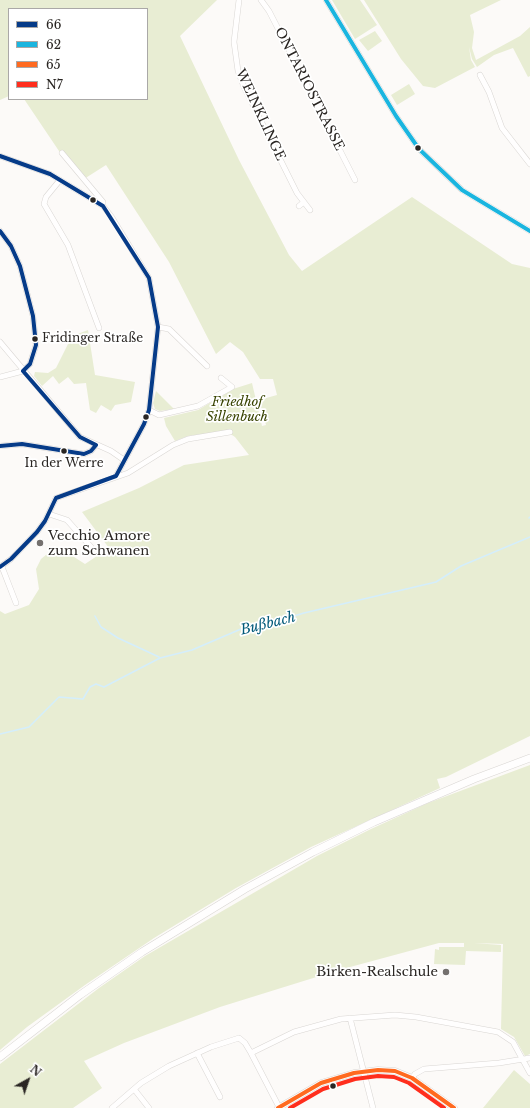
<!DOCTYPE html>
<meta charset="utf-8">
<style>
body{margin:0}
#map{position:relative;width:530px;height:1108px;overflow:hidden;background:#fcfaf8;font-family:"Libre Baskerville",serif}
canvas{display:block}
.legend{position:absolute;left:8px;top:8px;width:140px;height:92px;box-sizing:border-box;background:#fff;border:1px solid #aaa8a7;margin:0;padding:5px 7px;list-style:none;font-size:12px;color:#2a2623}
.legend li{display:flex;align-items:center;gap:8px;height:20px}
.legend b{width:20px;border:1px solid #aaa8a7}
.north{position:absolute;left:8px;top:1060px;width:40px;height:40px;-webkit-text-stroke:3px #fff;paint-order:stroke;rotate:40deg;font-size:11px;font-weight:700;line-height:16px;text-align:center;color:#2a2623}
.north::after{content:'';display:block;margin:auto;width:14px;height:18px;background:#2a2623;clip-path:polygon(50% 0,100% 100%,50% 72%,0 100%)}
</style>
<div id="map">
<canvas width="530" height="1108"></canvas>
<ul class="legend">
<li><b style="height:5px;background:#063b88"></b>66</li>
<li><b style="height:5px;background:#1ab5df"></b>62</li>
<li><b style="height:5px;background:#ff6a20"></b>65</li>
<li><b style="height:5px;background:#ff2e1d"></b>N7</li>
</ul>
<div class="north">N</div>
</div>
<script>
const ctx = document.querySelector('canvas').getContext('2d');
ctx.lineJoin = 'round';
function paint(path, color) {
  ctx.fillStyle = color;
  ctx.fill(path, 'evenodd');
}
function toPath(rows) {
  const path = new Path2D();
  for (const r of rows) {
    path.moveTo(r[0], r[1]);
    for (let i = 2; i < r.length; i += 2) path.lineTo(r[i], r[i + 1]);
  }
  return path;
}
function strokePath(path, color, width, dash) {
  ctx.strokeStyle = color;
  ctx.lineWidth = width;
  ctx.lineCap = dash ? 'butt' : 'round';
  ctx.setLineDash(dash || []);
  ctx.stroke(path);
}
function drawText(font, color, halo, rows, align = 'center') {
  ctx.font = font + ' "Libre Baskerville",serif';
  ctx.lineWidth = 3.5;
  ctx.setLineDash([]);
  ctx.textBaseline = 'middle';
  ctx.strokeStyle = halo;
  ctx.fillStyle = color;
  for (const [text, x, y, turn = 0] of rows) {
    ctx.save();
    ctx.translate(x, y);
    ctx.rotate((+turn || 0) * Math.PI / 180);
    ctx.textAlign = isNaN(turn) ? turn : align;
    if (halo) ctx.strokeText(text, 0, 0);
    ctx.fillText(text, 0, 0);
    ctx.restore();
  }
}
paint(toPath([
 [0,0,217,0,180,36,239,160,289,255,302,271,412,197,512,264,530,268,530,736,446,777,437,779,440,788,311,847,236,888,154,938,85,985,27,1027,0,1050,0,611,5,614,29,605,39,589,36,569,41,559,57,546,85,564,109,548,82,512,139,488,184,465,249,455,235,437,226,431,188,436,175,441,166,426,164,418,198,410,233,389,252,383,262,426,266,425,259,400,277,395,273,379,260,379,243,352,230,342,216,354,169,262,106,165,84,179,59,151,24,99,147,99,147,9,9,9,9,96,0,100],
 [332,0,360,0,377,25,355,39],
 [364,0,501,0,470,15,474,32,472,48,476,60,520,36,530,27,530,76,528,77,513,48,494,55,477,67,472,59,469,47,471,60,475,67,435,88,423,86,401,59],
 [375,31,382,41,368,51,359,40],
 [409,84,415,94,397,105,391,95],
 [88,330,95,375,135,382,131,402,115,405,111,411,101,405,96,413,90,410,86,383,74,384,68,377,59,384,53,376,42,386,34,376,35,372,48,373,56,368,72,336],
 [156,391,174,409,160,411,155,409,153,403],
 [530,765,530,1054,525,1056,514,1037,501,1029,503,944,474,943,501,945,501,952,466,951,465,965,434,964,435,949,439,950,439,947,464,947,464,943,439,943,339,970,220,1007,124,1043,84,1061,102,1088,73,1108,0,1108,0,1064,99,988,145,956,317,856,371,829,428,803],
 [514,1070,530,1084,530,1108,483,1108]
]), '#e8edd3');
strokePath(toPath([
 [529,518,530,517],
 [95,616,101,627,118,638,159,657],
 [0,734,29,727,59,697,83,699,90,687,96,684,104,687,160,658,192,650,248,626,267,624,304,613,436,582,461,566,530,537]
]), '#d4eefc', 1.5);
const minor = toPath([
 [239,0,234,42,238,71,244,87,297,193,310,210],
 [261,0,269,11,286,44,355,180],
 [326,0,396,116,419,149,462,190,530,231],
 [480,75,489,92,502,128,530,164],
 [62,153,103,202,103,206],
 [0,156,50,174,103,206,111,216,149,278,158,327,149,410,144,424,116,476],
 [60,180,46,197,44,204,68,245,99,328],
 [299,206,304,202],
 [0,231,11,246,20,266,33,316,36,345,30,364,23,371],
 [158,327,169,329,207,366],
 [0,342,80,437,111,451,124,460],
 [0,377,23,371],
 [149,410,159,415,198,406,232,387,221,378],
 [0,446,22,444,84,454,91,451,96,445],
 [49,514,67,520,91,547],
 [0,567,11,559,37,532,45,521,56,498,128,473,173,445,188,439,230,432],
 [2,567,16,603],
 [350,1018,373,1108],
 [197,1053,220,1097],
 [251,1053,294,1032,341,1019,395,1015,416,1017,498,1032,513,1042,530,1073],
 [412,1078,415,1074,424,1069,499,1063,530,1058],
 [134,1089,149,1108],
 [112,1108,141,1083,169,1066,211,1047,239,1038,245,1043,251,1053,279,1107]
]);
const tertiary = toPath([
 [278,1108,321,1083,354,1073,378,1070,395,1071,412,1078,454,1108]
]);
const secondary = toPath([
 [0,1057,80,995,142,952,245,889,313,852,374,822,474,779,530,758]
]);
strokePath(minor, '#d9d6d3', 6);
strokePath(tertiary, '#d9d6d3', 7);
strokePath(secondary, '#d9d6d3', 8);
strokePath(minor, '#fffefe', 5);
strokePath(tertiary, '#fffefe', 6);
strokePath(secondary, '#fffefe', 7);
strokePath(toPath([
 [0,156,50,174,103,206,149,278,158,327,149,410,144,424,116,476,56,498,45,521,37,532,11,559,0,567],
 [0,231,11,246,20,266,33,316,36,345,30,364,23,371,80,437,96,445,91,451,84,454,22,444,0,446]
]), '#063b88', 4);
strokePath(toPath([
 [326,0,396,116,419,149,462,190,530,231]
]), '#1ab5df', 4);
strokePath(toPath([
 [278,1108,321,1083,354,1073,378,1070,395,1071,412,1078,454,1108]
]), '#ff6a20', 4);
strokePath(toPath([
 [290,1108,323,1089,355,1079,378,1076,394,1077,409,1083,444,1108]
]), '#ff2e1d', 4);
for (const [x, y, r, color] of [
 [418,148,3.5,"#2a2623"],
 [93,200,3.5,"#2a2623"],
 [35,339,3.5,"#2a2623"],
 [146,417,3.5,"#2a2623"],
 [64,451,3.5,"#2a2623"],
 [40,543,4,"#74706e"],
 [446,972,4,"#74706e"],
 [333,1086,3.5,"#2a2623"]
]) {
  const dot = new Path2D();
  dot.arc(x, y, r, 0, 2 * Math.PI);
  ctx.fillStyle = color;
  ctx.fill(dot);
  strokePath(dot, '#fff', 1.5);
}
drawText('12px', '#2a2623', '#fff', [
 ["Fridinger Straße",42,339],
 ["In der Werre",64,464,"center"]
], 'left');
drawText('13px', '#2a2623', '#fff', [
 ["ONTARIOSTRASSE",309,89,63],
 ["WEINKLINGE",260,115,65]
]);
drawText('italic 13px', '#384300', '#fff', [
 ["Friedhof",237,402],
 ["Sillenbuch",237,417]
]);
drawText('13px', '#2a2623', '#fff', [
 ["Vecchio Amore",48,536],
 ["zum Schwanen",48,551],
 ["Birken-Realschule",438,972,"right"]
], 'left');
drawText('italic 14px', '#005979', '#fff', [
 ["Bußbach",268,624,-14]
]);
</script>
